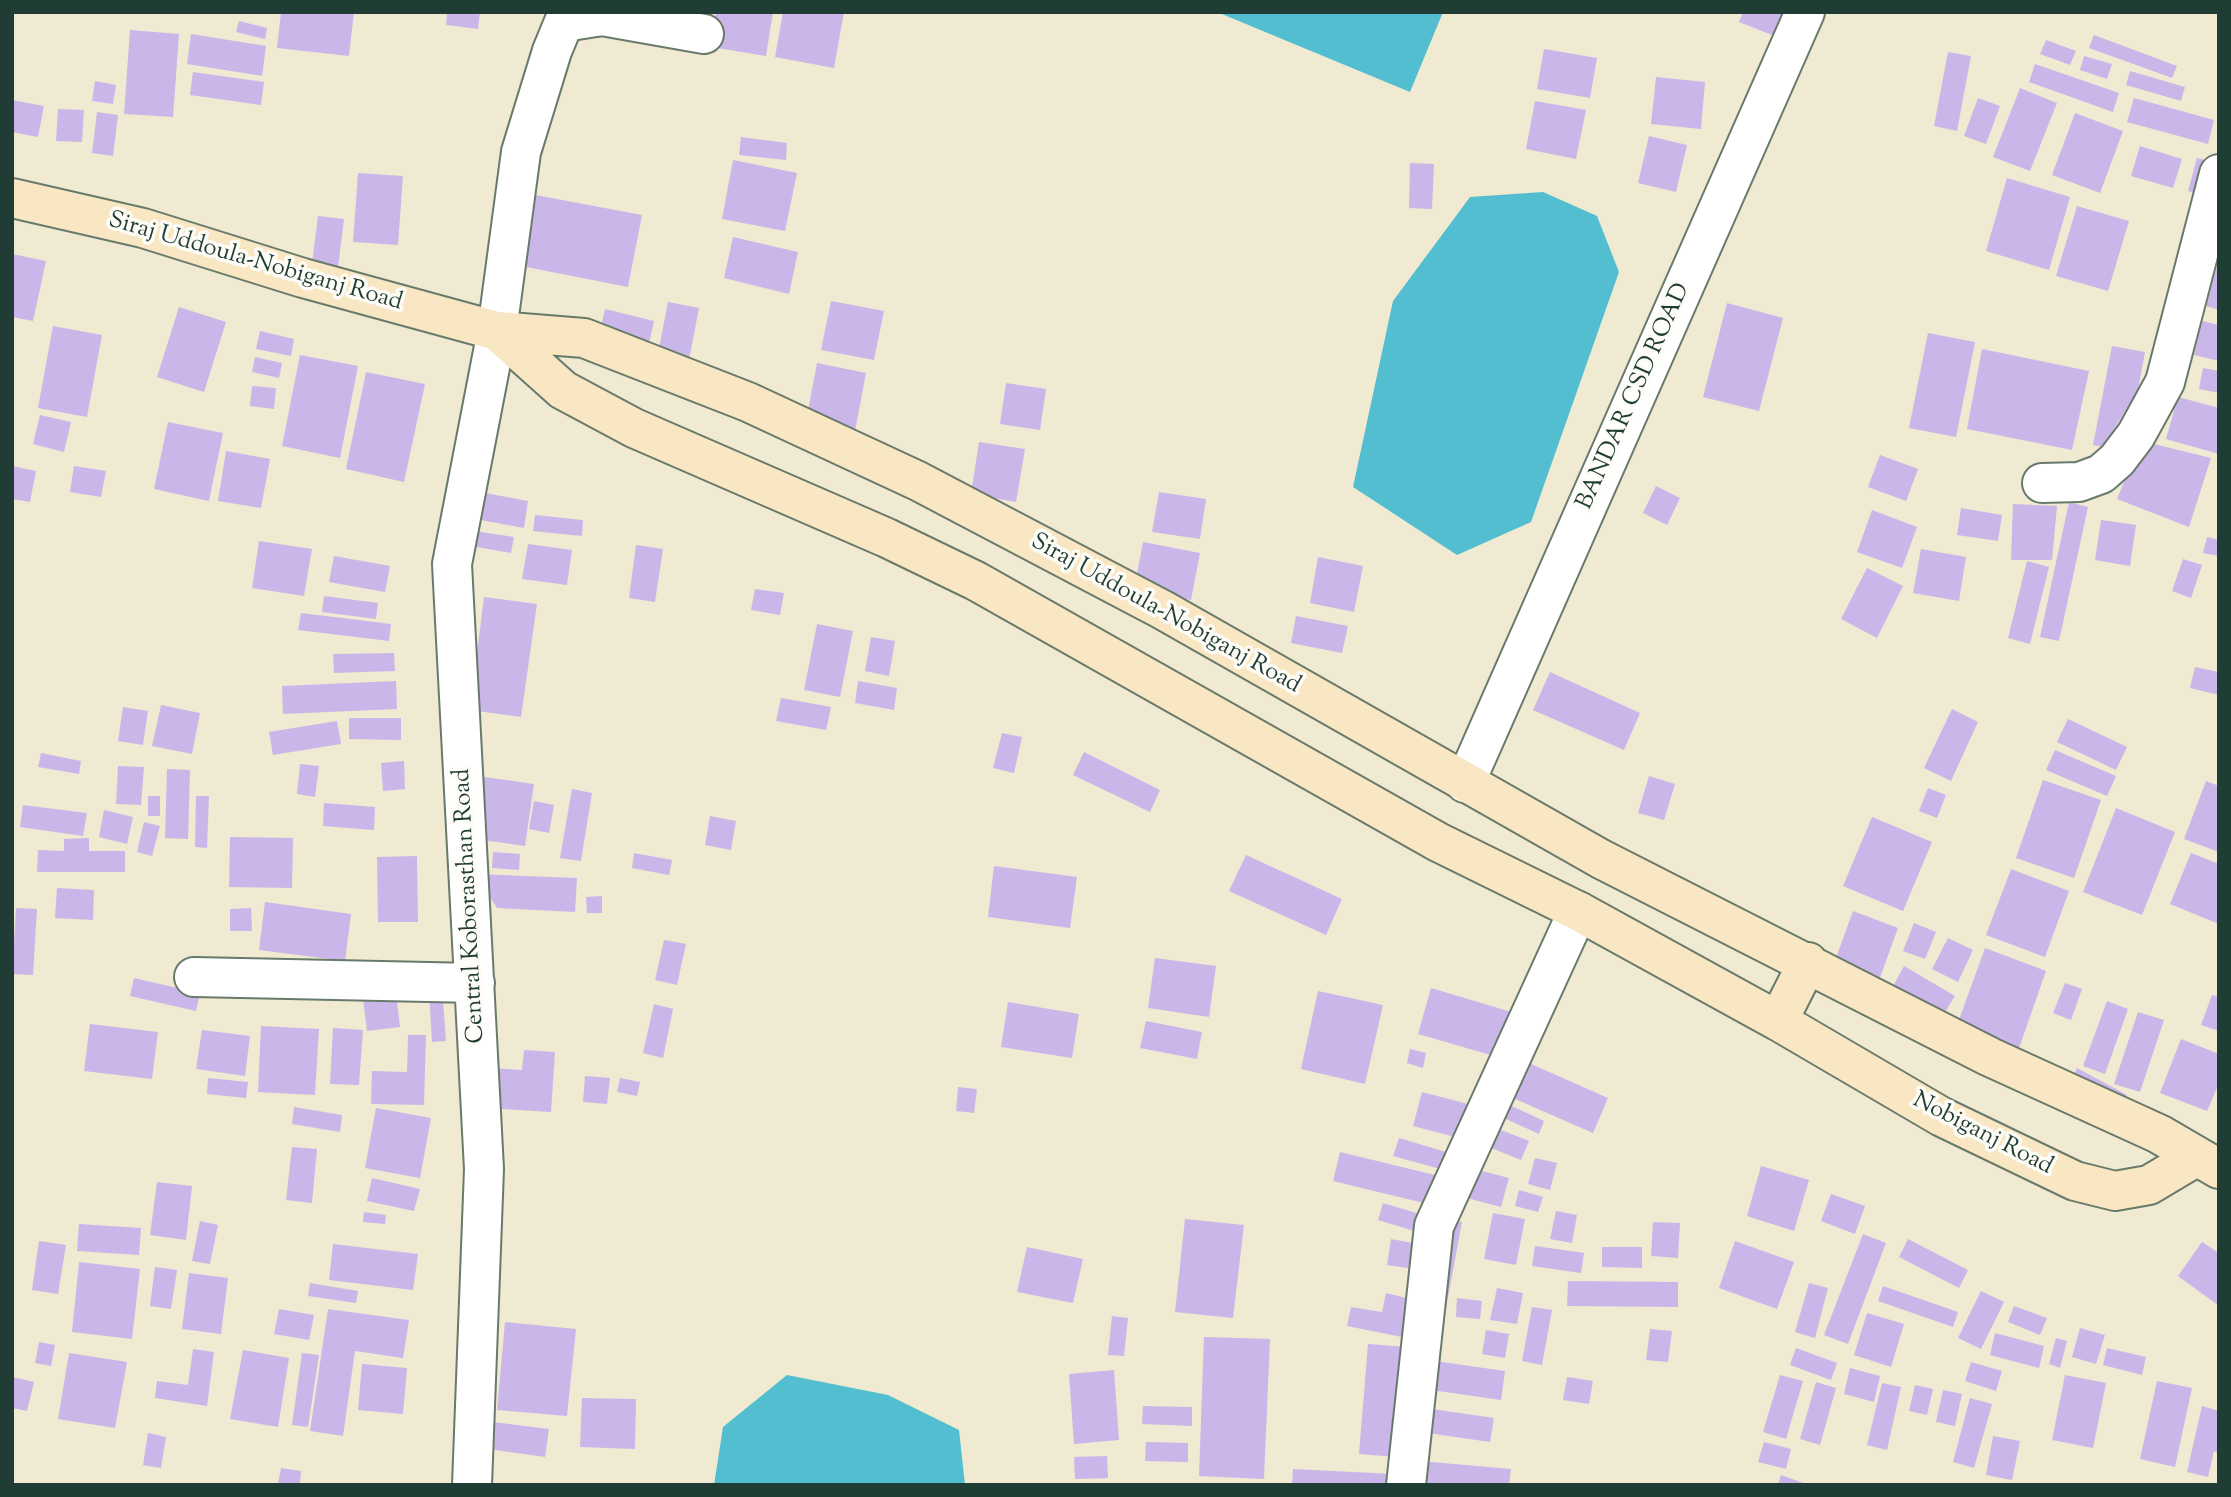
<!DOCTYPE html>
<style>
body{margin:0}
#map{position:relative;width:2231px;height:1497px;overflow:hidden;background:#efead1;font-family:"Sorts Mill Goudy",serif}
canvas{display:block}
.frame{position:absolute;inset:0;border:14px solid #1f3d34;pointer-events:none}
</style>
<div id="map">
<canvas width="2231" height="1497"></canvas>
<div class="frame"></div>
</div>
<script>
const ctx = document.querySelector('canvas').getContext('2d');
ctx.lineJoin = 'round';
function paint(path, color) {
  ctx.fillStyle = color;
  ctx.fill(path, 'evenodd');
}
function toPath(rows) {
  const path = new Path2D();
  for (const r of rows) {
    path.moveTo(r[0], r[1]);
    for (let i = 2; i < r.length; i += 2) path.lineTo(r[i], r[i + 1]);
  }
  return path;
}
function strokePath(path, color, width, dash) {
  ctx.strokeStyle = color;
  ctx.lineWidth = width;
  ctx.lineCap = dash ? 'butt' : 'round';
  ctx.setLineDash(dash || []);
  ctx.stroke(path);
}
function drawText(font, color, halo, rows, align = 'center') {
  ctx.font = font + ' "Sorts Mill Goudy",serif';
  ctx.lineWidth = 7;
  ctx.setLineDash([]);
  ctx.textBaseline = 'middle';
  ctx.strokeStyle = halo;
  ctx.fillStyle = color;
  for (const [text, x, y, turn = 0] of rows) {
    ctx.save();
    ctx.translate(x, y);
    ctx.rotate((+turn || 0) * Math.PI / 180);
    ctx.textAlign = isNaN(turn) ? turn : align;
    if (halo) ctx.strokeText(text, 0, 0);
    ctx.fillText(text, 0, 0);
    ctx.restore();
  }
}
paint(toPath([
 [1217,12,1443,12,1410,92],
 [1543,192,1597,216,1619,272,1531,522,1457,555,1353,487,1393,301,1470,197],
 [787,1375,888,1395,959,1430,965,1485,714,1485,723,1427]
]), '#53becf');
paint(toPath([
 [281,12,354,12,349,56,277,48],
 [447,12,480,12,478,29,446,25],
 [716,12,773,12,766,56,711,47],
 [783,12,844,12,834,68,775,57],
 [1743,12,1787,12,1777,37,1739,22],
 [239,21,267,28,265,39,236,32],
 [130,30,179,34,173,117,124,114],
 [191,34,266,46,262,76,187,64],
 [2094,35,2177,66,2172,78,2089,48],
 [2046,40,2076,51,2070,65,2040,54],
 [1544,49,1597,58,1590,98,1537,89],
 [1948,52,1971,56,1957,131,1934,126],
 [2084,56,2112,64,2107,79,2080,70],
 [2035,64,2119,93,2113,112,2029,82],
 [2130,71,2185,87,2181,101,2126,85],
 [193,72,264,82,261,105,190,95],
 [1656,77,1705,82,1701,129,1651,124],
 [95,81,116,85,113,104,92,101],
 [2020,88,2057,103,2030,171,1993,157],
 [1978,98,2000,106,1986,144,1964,136],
 [2134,98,2214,120,2208,144,2127,122],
 [12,100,44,106,38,137,12,132],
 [1535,101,1586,110,1576,159,1526,149],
 [58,109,84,110,82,142,56,141],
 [97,112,118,115,113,156,92,153],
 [2075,113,2123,131,2100,193,2052,175],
 [1649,136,1687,145,1676,192,1638,183],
 [741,137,787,143,786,160,739,155],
 [2140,146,2182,159,2173,188,2131,176],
 [2197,158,2209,161,2200,195,2188,191],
 [733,160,797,173,785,231,722,219],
 [1410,163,1434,164,1432,209,1409,208],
 [358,173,403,176,398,245,353,242],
 [2007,178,2070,197,2049,270,1986,251],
 [525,193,642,215,628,287,511,264],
 [2077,206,2129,221,2108,291,2056,276],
 [318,216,344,219,337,275,311,272],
 [733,237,798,252,789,294,724,278],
 [12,254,46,261,33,321,12,317],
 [2218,263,2219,263,2219,310,2206,306],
 [831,301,884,311,874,360,821,350],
 [668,302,699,308,688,365,657,359],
 [1727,303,1783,318,1759,411,1703,397],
 [179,307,226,322,204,392,157,377],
 [605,309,654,321,648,348,599,336],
 [2202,321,2219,325,2219,361,2194,355],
 [53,326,102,335,87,417,38,408],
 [260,331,294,339,291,356,256,349],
 [1928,333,1975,342,1956,437,1909,428],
 [2112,346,2145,352,2138,390,2103,447,2093,445],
 [1982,349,2089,371,2072,450,1967,429],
 [300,355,358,366,340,458,282,446],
 [255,357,282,363,279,378,252,372],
 [817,363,866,373,855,431,806,421],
 [2203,368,2219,371,2219,393,2199,389],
 [366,372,425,384,404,482,346,469],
 [1006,383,1046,389,1040,430,1000,424],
 [252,386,276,388,274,409,250,406],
 [2178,397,2219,408,2219,454,2166,439],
 [40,415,71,422,64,452,33,444],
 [168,422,223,433,209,501,154,489],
 [979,442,1025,449,1016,502,971,494],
 [2150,443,2211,458,2189,527,2117,499,2130,467],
 [226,451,270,459,261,508,218,501],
 [1880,455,1918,469,1906,501,1868,487],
 [12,466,36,471,30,502,12,499],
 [74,466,106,471,101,497,70,492],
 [1656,486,1680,498,1667,525,1643,513],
 [469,490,528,501,524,528,464,517],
 [1159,492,1206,499,1200,539,1152,532],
 [2069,502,2088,507,2059,641,2040,637],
 [2013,504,2057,506,2052,560,2011,560],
 [1961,508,2002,515,1998,541,1957,535],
 [1872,510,1917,527,1902,568,1857,552],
 [535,515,583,520,582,536,533,531],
 [2101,520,2136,525,2130,566,2095,560],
 [462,529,514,537,511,553,459,544],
 [2207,537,2219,540,2219,556,2203,553],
 [259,541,312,549,304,596,252,588],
 [1143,542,1200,553,1191,600,1134,589],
 [528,544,572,550,567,585,522,579],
 [636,545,663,549,655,602,629,598],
 [1921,549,1966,557,1959,601,1913,593],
 [334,556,390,566,385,592,329,582],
 [1318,557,1363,566,1354,612,1310,603],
 [2183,559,2202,565,2191,598,2172,591],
 [2027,561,2049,567,2030,644,2008,638],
 [1867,568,1903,586,1877,638,1841,619],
 [755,589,784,593,780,615,751,610],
 [324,596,378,603,376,619,322,612],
 [484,597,537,604,521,717,470,710],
 [301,613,391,624,389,641,298,630],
 [1296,616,1348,626,1342,653,1291,643],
 [817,624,853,631,840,697,804,690],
 [871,637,895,641,889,676,865,671],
 [394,653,395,671,334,673,333,654],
 [2195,667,2219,672,2219,695,2190,688],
 [1550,672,1640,713,1624,750,1533,710],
 [396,681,397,709,283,714,282,686],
 [858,681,897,688,894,710,855,703],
 [781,698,831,707,826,730,776,721],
 [161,705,200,713,192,754,152,746],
 [123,707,148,711,143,745,118,741],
 [1952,709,1978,722,1951,781,1924,768],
 [349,718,401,718,401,740,349,739],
 [2068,719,2127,747,2116,770,2057,742],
 [337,721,341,744,273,755,269,732],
 [1002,733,1022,737,1014,773,993,768],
 [2055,750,2116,776,2107,796,2046,770],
 [1084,752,1160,790,1150,812,1073,775],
 [41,753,81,761,79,774,38,767],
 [404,761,405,789,383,791,381,763],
 [300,764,319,766,315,797,297,794],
 [118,766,144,767,141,805,116,804],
 [167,769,190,770,188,839,165,838],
 [478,776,534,784,525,846,469,838],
 [1649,776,1675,784,1664,820,1638,813],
 [2043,780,2101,800,2074,878,2016,858],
 [2206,781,2219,786,2219,852,2184,839],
 [1928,788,1946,795,1937,818,1919,811],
 [572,789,592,793,581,861,560,858],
 [148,796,160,796,160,816,148,816],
 [196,796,209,796,207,848,195,847],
 [534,801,554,805,549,833,529,829],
 [324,803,375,807,374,830,323,826],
 [23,805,87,813,83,836,20,827],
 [2116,808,2175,832,2142,915,2083,892],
 [104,810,133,817,127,844,99,837],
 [710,816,736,821,731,850,705,845],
 [1872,817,1932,842,1903,911,1843,886],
 [144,822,160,826,152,856,137,852],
 [230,837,293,838,292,888,229,887],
 [89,838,89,851,125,851,125,872,37,872,38,850,64,851,64,839],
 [493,852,520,854,519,870,492,868],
 [634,853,672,860,669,875,632,868],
 [2191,853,2219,864,2219,924,2170,904],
 [1246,855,1342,899,1326,935,1229,891],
 [417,856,418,922,378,922,377,857],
 [994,866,1077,877,1070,928,988,917],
 [2011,869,2069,891,2045,957,1986,935],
 [475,874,577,878,575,912,497,908],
 [57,888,94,890,93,920,55,918],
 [602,896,602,913,587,913,586,897],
 [265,902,351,914,345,961,259,950],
 [16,908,37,909,33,975,12,974],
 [251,908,252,931,230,931,230,909],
 [1853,911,1898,928,1878,983,1833,966],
 [1914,923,1936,932,1925,959,1903,951],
 [1948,938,1973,950,1958,982,1932,969],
 [664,940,686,944,677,985,655,980],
 [1985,948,2046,971,2018,1051,1956,1028],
 [1155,958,1216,966,1209,1017,1148,1008],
 [1904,966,1955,996,1942,1017,1892,988],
 [134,978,200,993,196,1011,130,996],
 [2065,983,2082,989,2071,1020,2053,1013],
 [1431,988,1515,1013,1501,1058,1418,1034],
 [442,989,446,1041,432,1042,429,991],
 [1318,991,1383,1005,1365,1084,1301,1069],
 [396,994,400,1027,367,1031,363,998],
 [2212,995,2219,997,2219,1031,2201,1025],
 [2107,1001,2128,1009,2105,1074,2083,1066],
 [1008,1002,1079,1014,1072,1058,1001,1047],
 [654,1004,673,1009,663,1058,643,1053],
 [2138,1012,2164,1020,2140,1092,2114,1084],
 [1146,1021,1202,1032,1197,1059,1140,1048],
 [90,1024,158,1032,152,1079,84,1071],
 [261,1026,319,1029,315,1095,258,1092],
 [333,1028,363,1030,359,1085,330,1084],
 [202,1030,250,1036,245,1076,196,1069],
 [408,1035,426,1035,424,1105,371,1104,372,1071,407,1072],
 [2181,1039,2219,1054,2219,1083,2207,1111,2160,1093],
 [1410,1049,1426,1053,1423,1068,1407,1063],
 [524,1050,555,1052,551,1112,487,1108,490,1068,522,1070],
 [1522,1060,1608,1098,1593,1133,1506,1095],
 [2077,1068,2127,1095,2120,1107,2071,1081],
 [585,1076,610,1078,607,1104,583,1102],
 [208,1078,248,1082,246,1098,207,1094],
 [620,1078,640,1082,637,1096,617,1092],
 [958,1087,977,1089,974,1113,956,1111],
 [1422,1092,1472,1105,1463,1139,1413,1126],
 [1499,1100,1544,1121,1539,1134,1493,1113],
 [294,1107,342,1115,340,1132,292,1124],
 [376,1108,431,1118,420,1178,365,1168],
 [1496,1128,1529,1141,1521,1160,1489,1147],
 [1399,1138,1456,1155,1451,1172,1393,1156],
 [292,1147,317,1149,312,1203,286,1200],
 [1340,1152,1439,1176,1432,1205,1333,1181],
 [1535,1158,1557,1163,1550,1190,1528,1184],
 [1761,1166,1809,1180,1794,1231,1747,1216],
 [1471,1168,1509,1178,1501,1207,1463,1197],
 [372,1178,420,1189,414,1211,367,1201],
 [157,1182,192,1186,186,1240,150,1235],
 [1519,1190,1543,1197,1538,1212,1515,1206],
 [1831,1194,1865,1206,1855,1234,1821,1221],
 [1383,1203,1423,1215,1418,1232,1378,1220],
 [1556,1211,1577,1215,1572,1243,1550,1239],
 [364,1212,386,1215,385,1224,363,1222],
 [1493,1213,1525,1219,1516,1265,1484,1259],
 [1185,1219,1244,1225,1233,1318,1175,1312],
 [1448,1219,1462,1222,1444,1319,1429,1317],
 [200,1221,218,1225,210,1264,192,1261],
 [1653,1222,1680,1223,1678,1258,1651,1256],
 [79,1224,141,1228,139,1255,77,1251],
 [1863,1234,1886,1243,1848,1344,1824,1335],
 [1391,1239,1418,1244,1414,1269,1387,1265],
 [1908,1239,1968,1270,1959,1288,1899,1257],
 [39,1241,66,1245,58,1294,32,1290],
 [1735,1241,1794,1262,1777,1309,1719,1288],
 [2202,1242,2219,1253,2219,1306,2178,1276],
 [333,1244,418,1254,413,1290,329,1280],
 [1535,1246,1584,1253,1581,1273,1532,1266],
 [1027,1247,1083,1259,1073,1303,1017,1292],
 [1602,1247,1642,1247,1642,1268,1602,1267],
 [79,1262,140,1269,132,1339,72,1332],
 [155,1267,177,1270,171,1309,150,1306],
 [189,1273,228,1278,221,1334,182,1329],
 [1568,1281,1678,1282,1678,1307,1567,1306],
 [310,1283,358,1291,356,1303,308,1296],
 [1809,1283,1828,1288,1815,1338,1795,1332],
 [1883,1286,1958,1312,1953,1327,1878,1301],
 [1497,1288,1523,1293,1517,1324,1490,1320],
 [1981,1291,2004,1302,1981,1349,1958,1338],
 [1386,1293,1415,1300,1407,1338,1347,1326,1351,1307,1382,1312],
 [1457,1298,1482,1301,1480,1319,1456,1317],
 [2014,1306,2047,1318,2040,1335,2008,1322],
 [1532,1307,1552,1310,1542,1365,1522,1361],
 [279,1309,314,1315,309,1340,274,1334],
 [328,1309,409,1320,403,1358,355,1351,343,1436,310,1431],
 [1867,1313,1904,1324,1891,1367,1854,1355],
 [1112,1316,1128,1318,1124,1356,1108,1355],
 [505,1322,576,1329,567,1416,497,1410],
 [2080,1328,2105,1335,2096,1364,2072,1357],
 [1650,1329,1672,1331,1668,1362,1646,1360],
 [1486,1330,1509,1334,1505,1358,1482,1354],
 [1995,1333,2044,1346,2039,1368,1990,1355],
 [1204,1337,1270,1339,1264,1479,1199,1476],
 [2056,1338,2067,1341,2060,1368,2049,1364],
 [39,1342,55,1345,51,1366,35,1363],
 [1368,1344,1407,1347,1398,1457,1359,1454],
 [1796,1348,1837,1363,1831,1380,1790,1365],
 [2107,1348,2146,1357,2142,1375,2103,1365],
 [193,1349,214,1352,207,1406,155,1398,157,1381,188,1385],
 [243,1350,289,1358,278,1427,230,1419],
 [69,1353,127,1362,115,1428,58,1419],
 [302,1353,319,1355,308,1427,292,1425],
 [1428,1360,1505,1371,1501,1400,1424,1389],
 [1971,1362,2002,1371,1996,1391,1965,1381],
 [362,1364,407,1368,403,1414,358,1410],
 [1850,1368,1880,1376,1874,1402,1844,1394],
 [1114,1370,1119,1440,1074,1444,1069,1374],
 [1780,1375,1803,1381,1786,1439,1763,1432],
 [2065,1375,2106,1383,2093,1448,2052,1440],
 [12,1377,34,1382,27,1411,12,1408],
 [1567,1377,1593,1381,1589,1404,1563,1400],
 [2157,1381,2192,1388,2175,1467,2140,1459],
 [1816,1382,1836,1388,1820,1445,1800,1439],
 [1882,1383,1901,1387,1887,1450,1867,1445],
 [1915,1385,1933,1389,1927,1415,1909,1411],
 [1943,1390,1962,1394,1955,1426,1936,1422],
 [582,1398,636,1399,635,1449,580,1447],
 [1970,1398,1992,1404,1974,1468,1953,1462],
 [1143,1406,1192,1407,1192,1426,1142,1424],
 [2202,1406,2219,1411,2219,1453,2214,1451,2208,1477,2187,1472],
 [1425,1408,1494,1418,1490,1442,1421,1432],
 [485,1421,549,1429,545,1457,481,1448],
 [148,1433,166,1437,161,1468,143,1465],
 [1993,1436,2020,1441,2012,1480,1986,1475],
 [1146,1442,1188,1443,1188,1462,1145,1461],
 [1764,1442,1791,1449,1786,1469,1758,1462],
 [1107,1456,1108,1478,1075,1479,1074,1457],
 [1420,1461,1511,1469,1509,1485,1418,1485],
 [281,1468,301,1471,300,1485,278,1484],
 [1293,1469,1393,1474,1392,1485,1292,1485],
 [1781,1475,1806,1484,1806,1485,1778,1485]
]), '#cbb6ea');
const minor = toPath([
 [2042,483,2079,482,2101,474,2117,460,2136,435,2165,382,2219,174],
 [1465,783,1805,12],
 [194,977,475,983],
 [472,1485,484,1169,452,564,497,331,521,152,552,51,564,22,602,16,704,34],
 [1406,1485,1434,1226,1578,911]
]);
const secondary = toPath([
 [12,198,143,228,303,278,497,331,584,338,748,402,918,481,1163,610,1601,859,1990,1057,2159,1134,2219,1169],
 [497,331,563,390,634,428,887,538,976,581,1438,842,1578,911,1778,1021,1942,1117,2075,1181,2115,1191,2149,1185,2196,1157],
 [1778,1021,1808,962]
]);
strokePath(minor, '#687a6b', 42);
strokePath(secondary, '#687a6b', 42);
strokePath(minor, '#fff', 38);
strokePath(secondary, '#f9e7c3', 38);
drawText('24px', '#1f3d34', '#fdfcf7', [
 ["Siraj Uddoula-Nobiganj Road",255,263,16],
 ["BANDAR CSD ROAD",1635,397,-66],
 ["Siraj Uddoula-Nobiganj Road",1165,615,29],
 ["Central Koborasthan Road",471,906,-93],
 ["Nobiganj Road",1982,1135,27]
]);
</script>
